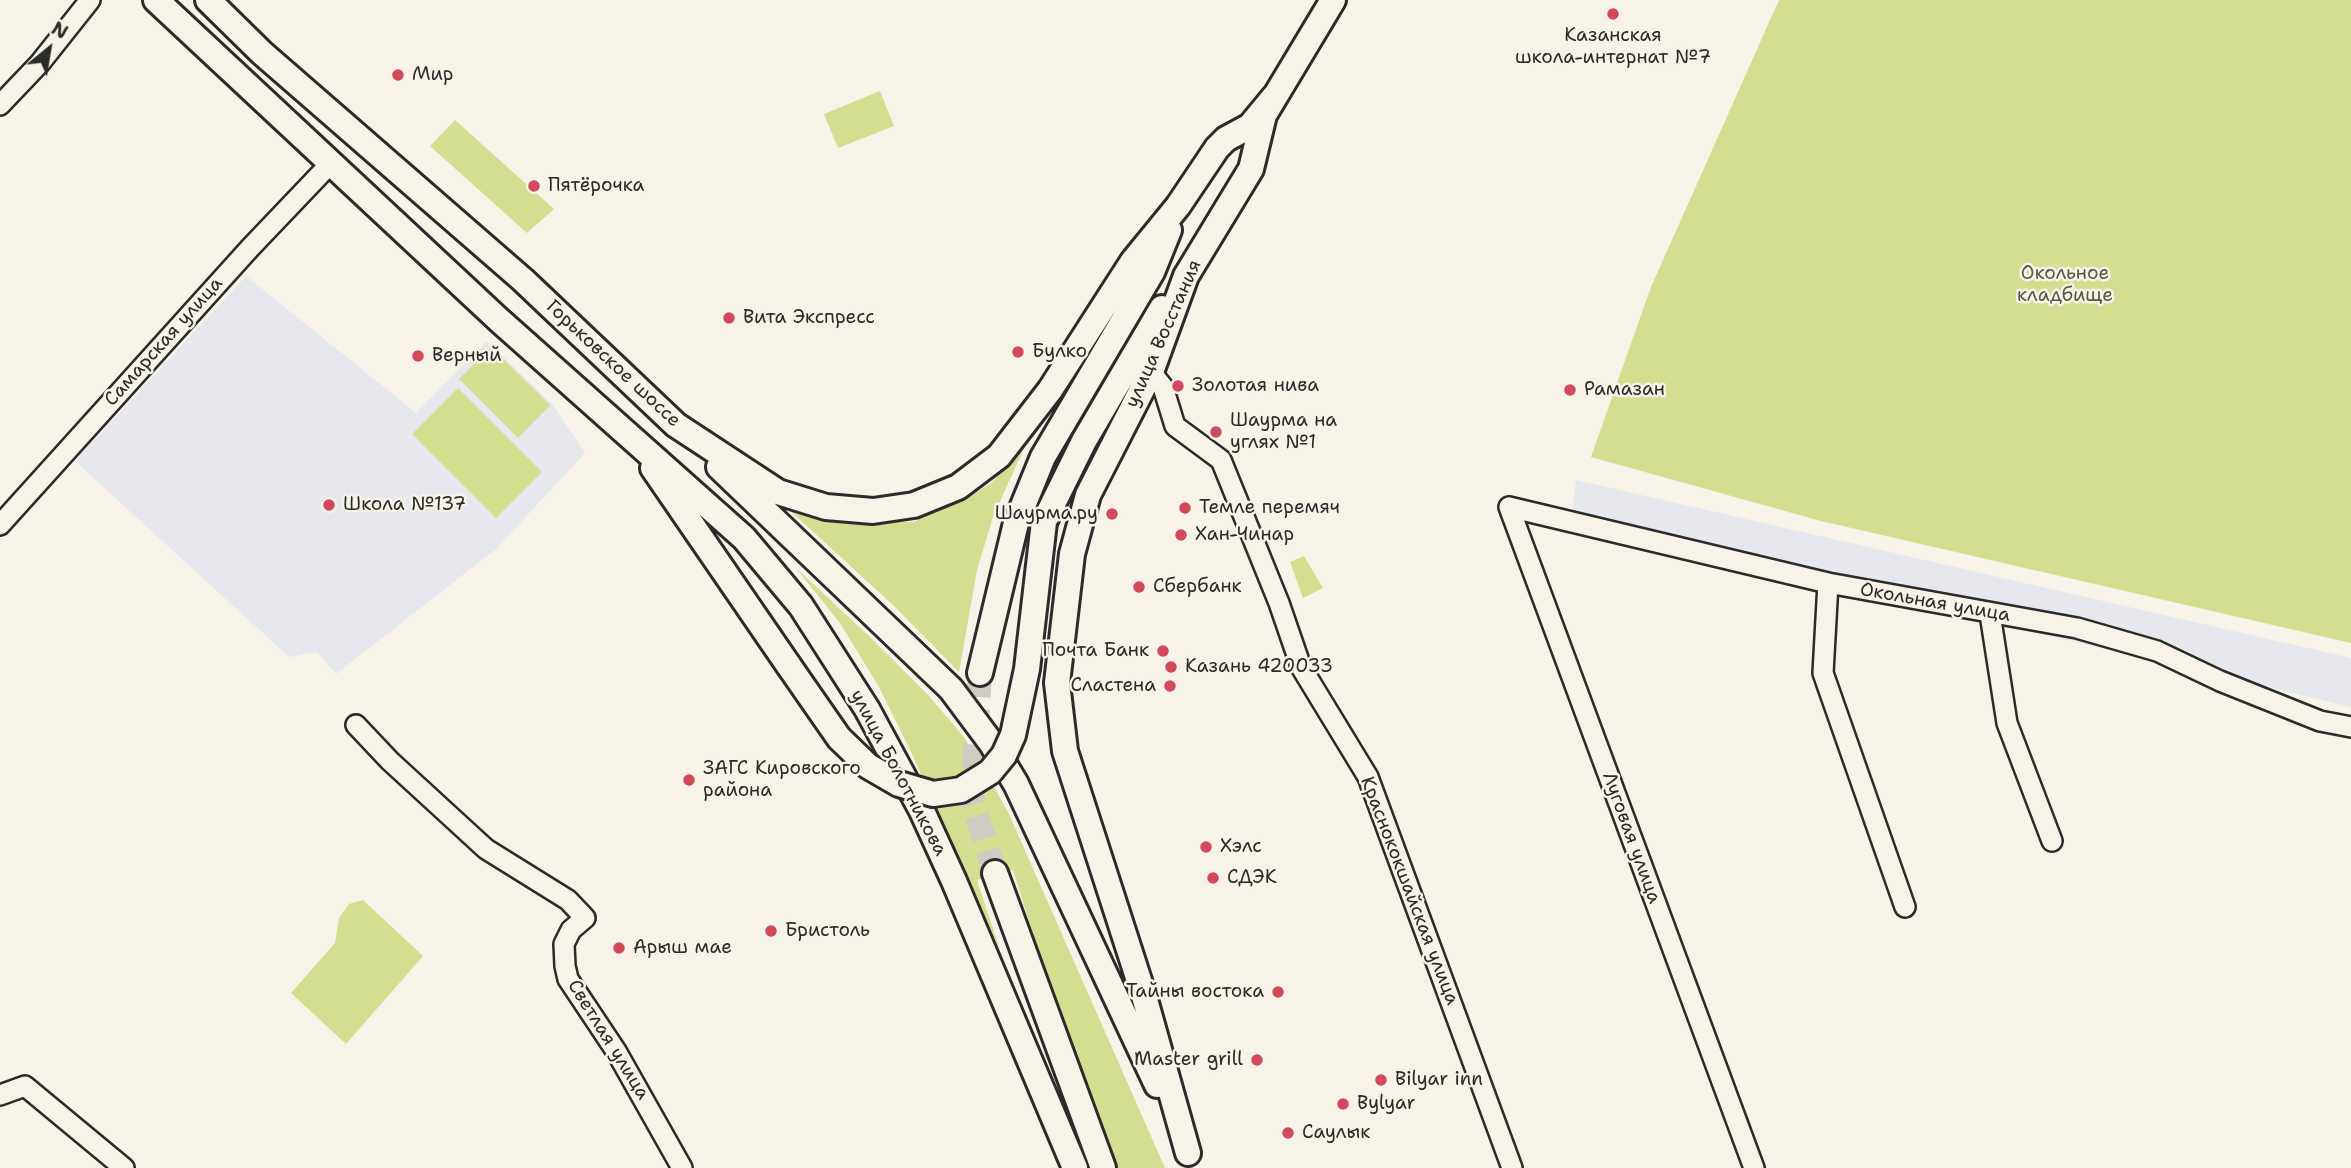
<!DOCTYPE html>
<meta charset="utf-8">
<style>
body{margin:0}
#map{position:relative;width:2351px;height:1168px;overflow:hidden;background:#f7f3e8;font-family:"Shantell Sans",sans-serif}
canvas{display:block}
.north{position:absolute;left:14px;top:14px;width:70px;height:70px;-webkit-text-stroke:5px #f7f3e8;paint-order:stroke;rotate:30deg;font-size:19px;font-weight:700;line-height:28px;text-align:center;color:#2b2b2b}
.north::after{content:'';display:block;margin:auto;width:24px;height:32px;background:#2b2b2b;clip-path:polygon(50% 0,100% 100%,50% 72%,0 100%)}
</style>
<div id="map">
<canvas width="2351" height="1168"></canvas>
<div class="north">N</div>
</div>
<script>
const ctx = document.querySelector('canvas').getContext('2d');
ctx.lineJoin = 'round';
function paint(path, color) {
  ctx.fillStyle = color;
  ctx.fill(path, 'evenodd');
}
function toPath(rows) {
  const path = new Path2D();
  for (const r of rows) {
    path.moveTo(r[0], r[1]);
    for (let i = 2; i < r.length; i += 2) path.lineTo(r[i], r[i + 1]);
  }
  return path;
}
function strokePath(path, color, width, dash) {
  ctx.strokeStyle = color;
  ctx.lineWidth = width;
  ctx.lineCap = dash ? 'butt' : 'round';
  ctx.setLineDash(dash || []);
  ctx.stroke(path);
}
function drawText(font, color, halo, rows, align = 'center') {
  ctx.font = font + ' "Shantell Sans",sans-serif';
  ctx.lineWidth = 5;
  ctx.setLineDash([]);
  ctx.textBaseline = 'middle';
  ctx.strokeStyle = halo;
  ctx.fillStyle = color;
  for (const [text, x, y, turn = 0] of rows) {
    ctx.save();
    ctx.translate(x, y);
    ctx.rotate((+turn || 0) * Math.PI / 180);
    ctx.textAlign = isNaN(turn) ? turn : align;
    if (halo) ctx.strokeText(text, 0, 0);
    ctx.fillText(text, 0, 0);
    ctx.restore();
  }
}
paint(toPath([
 [246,276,416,413,487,341,552,404,585,453,496,549,336,674,317,652,289,657,75,461],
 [1576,480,2351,658,2351,707,1571,523]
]), '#e7e7ee');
paint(toPath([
 [1779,0,2351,0,2351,643,1821,521,1591,457,1651,287],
 [880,91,894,126,838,148,824,114],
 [455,120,554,209,527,233,430,146],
 [491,347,550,405,518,438,459,379],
 [458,388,542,472,496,518,412,434],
 [1026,444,993,517,977,570,959,672,894,606,786,507,837,522,913,522,961,501,990,484],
 [1304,556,1323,588,1303,598,1290,562],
 [795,567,869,636,929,696,964,737,994,787,1009,814,1165,1168,1118,1168,1039,953,1013,870,977,880,1000,950,911,752,879,687,840,623],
 [363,900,423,956,346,1044,291,993,335,943,339,918,349,904]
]), '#d3de91');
strokePath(toPath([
 [980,673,972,801,995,873]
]), '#cecbc2', 24, [24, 12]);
const minor = toPath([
 [0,105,40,63,90,0],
 [1151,372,1163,387,1175,426,1221,460,1279,603,1301,667,1368,777,1512,1168],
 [1509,507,1828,583,2077,628,2157,651,2220,681,2320,721,2351,727],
 [1509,507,1754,1168],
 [0,525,250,248,331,163],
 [1828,583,1823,673,1905,907],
 [1990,614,2007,723,2052,841],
 [356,725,390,761,486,849,568,900,585,918,571,930,564,944,565,966,568,979,616,1051,682,1168],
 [0,1095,25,1086,124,1168]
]);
const major = toPath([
 [156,0,499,320,744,538,801,606,867,709,922,811,954,881,1075,1168],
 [208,0,262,53,523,280,676,425,778,492,826,507,873,511,914,505,958,487,999,456,1050,390,1133,261,1178,206,1217,148,1226,139,1250,126,1274,97],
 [719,467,951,689,992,744,1016,784,1157,1085],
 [653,468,789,666],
 [1044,522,1084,441,1162,308],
 [980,673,1016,523,1043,457,1152,272,1169,230],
 [995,873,1103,1168],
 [1188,1153,1144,996,1065,751,1057,683,1072,554,1088,495,1151,372,1186,276,1251,169,1264,115,1333,0]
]);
strokePath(minor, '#2b2b2b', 24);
strokePath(major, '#2b2b2b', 30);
strokePath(minor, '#f7f3e8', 19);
strokePath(major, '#f7f3e8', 24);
const majorBridge = toPath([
 [789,666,839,738,868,766,899,784,933,794,961,790,990,772,1004,755,1013,735,1027,669,1044,522]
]);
strokePath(majorBridge, '#2b2b2b', 30, []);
strokePath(majorBridge, '#f7f3e8', 24);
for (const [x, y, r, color] of [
 [1613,14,7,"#d1495b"],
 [398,75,7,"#d1495b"],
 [534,186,7,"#d1495b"],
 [729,318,7,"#d1495b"],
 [1018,352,7,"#d1495b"],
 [418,356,7,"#d1495b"],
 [1178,386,7,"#d1495b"],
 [1570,390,7,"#d1495b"],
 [1216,432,7,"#d1495b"],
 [329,505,7,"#d1495b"],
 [1185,508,7,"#d1495b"],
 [1112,514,7,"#d1495b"],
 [1181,535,7,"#d1495b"],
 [1139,587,7,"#d1495b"],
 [1163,651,7,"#d1495b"],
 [1171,667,7,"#d1495b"],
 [1170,686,7,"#d1495b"],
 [689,780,7,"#d1495b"],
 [1206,847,7,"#d1495b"],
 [1213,878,7,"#d1495b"],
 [771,931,7,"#d1495b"],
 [619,948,7,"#d1495b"],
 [1278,992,7,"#d1495b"],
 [1257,1060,7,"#d1495b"],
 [1381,1080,7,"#d1495b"],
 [1343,1104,7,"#d1495b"],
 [1288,1133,7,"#d1495b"]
]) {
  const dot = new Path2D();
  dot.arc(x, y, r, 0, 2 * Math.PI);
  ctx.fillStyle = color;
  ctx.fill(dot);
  strokePath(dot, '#f7f3e8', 2.5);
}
drawText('19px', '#2b2b2b', '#f7f3e8', [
 ["Казанская",1613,36,"center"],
 ["школа-интернат №7",1613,58,"center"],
 ["Мир",412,75],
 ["Пятёрочка",548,186],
 ["Вита Экспресс",743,318],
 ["Булко",1032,352],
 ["Верный",432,356],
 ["Золотая нива",1192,386],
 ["Рамазан",1584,390],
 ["Шаурма на",1230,421],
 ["углях №1",1230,443],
 ["Школа №137",343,505],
 ["Темле перемяч",1199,508],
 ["Шаурма.ру",1098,514,"right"],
 ["Хан-Чинар",1195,535],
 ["Сбербанк",1153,587],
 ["Почта Банк",1149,651,"right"],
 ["Казань 420033",1185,667],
 ["Сластена",1156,686,"right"],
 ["ЗАГС Кировского",703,769],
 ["района",703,791],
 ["Хэлс",1220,847],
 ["СДЭК",1227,878],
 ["Бристоль",785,931],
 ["Арыш мае",633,948],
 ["Тайны востока",1264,992,"right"],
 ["Master grill",1243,1060,"right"],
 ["Bilyar inn",1395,1080],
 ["Bylyar",1357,1104],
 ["Саулык",1302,1133]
], 'left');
drawText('19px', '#555844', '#f7f3e8', [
 ["Окольное",2065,274],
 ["кладбище",2065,296]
]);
drawText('19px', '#2b2b2b', '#f7f3e8', [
 ["улица Восстания",1164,334,-66],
 ["Самарская улица",164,342,-48],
 ["Горьковское шоссе",613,364,43],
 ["Окольная улица",1935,603,10],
 ["улица Болотникова",898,773,62],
 ["Луговая улица",1631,838,70],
 ["Краснококшайская улица",1409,891,69],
 ["Светлая улица",608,1040,58]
]);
</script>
